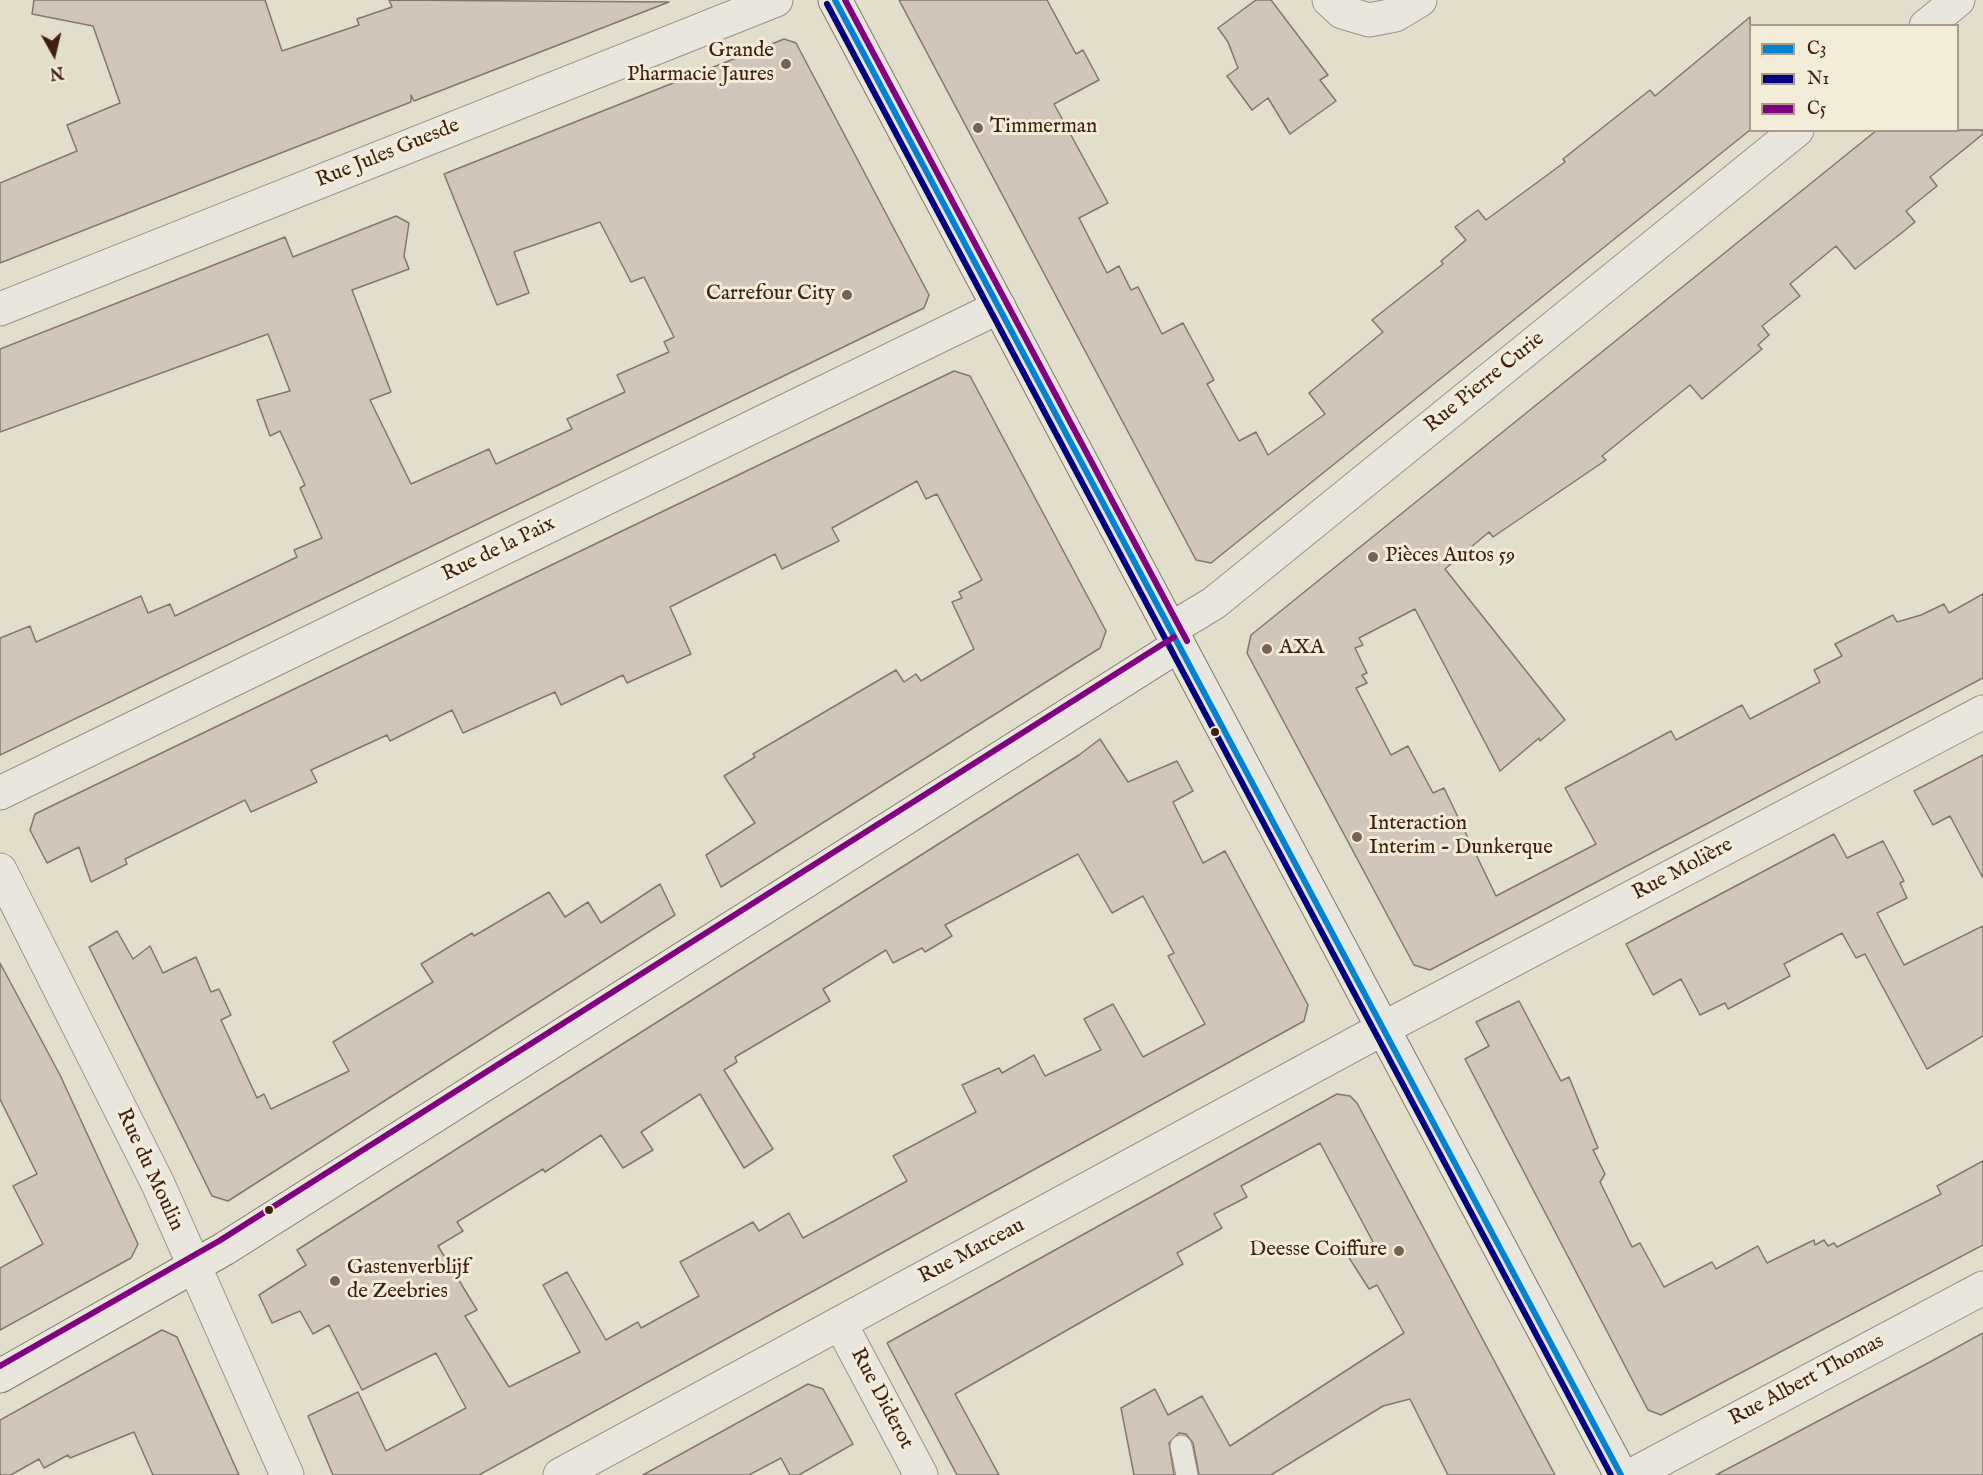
<!DOCTYPE html>
<meta charset="utf-8">
<style>
body{margin:0}
#map{position:relative;width:1983px;height:1475px;overflow:hidden;background:#e3ddcc;font-family:"IM FELL English",serif}
canvas{display:block}
.legend{position:absolute;left:1749px;top:24px;width:210px;height:108px;box-sizing:border-box;background:#f3ecd8;border:2px solid #ab9a88;margin:0;padding:8px 10px;list-style:none;font-size:18px;color:#3f1f11}
.legend li{display:flex;align-items:center;gap:12px;height:30px}
.legend b{width:30px;border:2px solid #ab9a88}
.north{position:absolute;left:24px;top:24px;width:60px;height:60px;-webkit-text-stroke:4px #f3ecd8;paint-order:stroke;rotate:172deg;font-size:16px;font-weight:700;line-height:24px;text-align:center;color:#3f1f11}
.north::after{content:'';display:block;margin:auto;width:21px;height:27px;background:#3f1f11;clip-path:polygon(50% 0,100% 100%,50% 72%,0 100%)}
</style>
<div id="map">
<canvas width="1983" height="1475"></canvas>
<ul class="legend">
<li><b style="height:8px;background:#0083d1"></b>C3</li>
<li><b style="height:8px;background:#010080"></b>N1</li>
<li><b style="height:8px;background:#81007f"></b>C5</li>
</ul>
<div class="north">N</div>
</div>
<script>
const ctx = document.querySelector('canvas').getContext('2d');
ctx.lineJoin = 'round';
function paint(path, color) {
  ctx.fillStyle = color;
  ctx.fill(path, 'evenodd');
}
function toPath(rows) {
  const path = new Path2D();
  for (const r of rows) {
    path.moveTo(r[0], r[1]);
    for (let i = 2; i < r.length; i += 2) path.lineTo(r[i], r[i + 1]);
  }
  return path;
}
function strokePath(path, color, width, dash) {
  ctx.strokeStyle = color;
  ctx.lineWidth = width;
  ctx.lineCap = dash ? 'butt' : 'round';
  ctx.setLineDash(dash || []);
  ctx.stroke(path);
}
function drawText(font, color, halo, rows, align = 'center') {
  ctx.font = font + ' "IM FELL English",serif';
  ctx.lineWidth = 6;
  ctx.setLineDash([]);
  ctx.textBaseline = 'middle';
  ctx.strokeStyle = halo;
  ctx.fillStyle = color;
  for (const [text, x, y, turn = 0] of rows) {
    ctx.save();
    ctx.translate(x, y);
    ctx.rotate((+turn || 0) * Math.PI / 180);
    ctx.textAlign = isNaN(turn) ? turn : align;
    if (halo) ctx.strokeText(text, 0, 0);
    ctx.fillText(text, 0, 0);
    ctx.restore();
  }
}
const building = toPath([
 [34,0,265,0,282,51,359,25,357,19,392,7,389,0,669,2,414,101,411,95,411,102,0,263,0,183,77,151,67,125,120,103,93,26,32,14,34,0],
 [899,0,1047,0,1076,54,1083,50,1099,80,1054,104,1108,203,1079,218,1107,273,1119,266,1131,290,1138,287,1162,334,1183,323,1214,380,1207,384,1239,441,1256,432,1268,455,1325,414,1309,393,1383,332,1372,320,1443,264,1441,261,1466,240,1455,227,1478,210,1486,220,1565,162,1563,159,1650,90,1655,96,1750,17,1750,130,1211,563,1196,560,899,0],
 [1256,0,1271,0,1328,75,1320,80,1336,101,1290,134,1268,98,1252,110,1227,76,1238,68,1228,42,1218,28,1256,0],
 [784,39,796,43,929,295,924,308,0,755,0,638,30,626,36,642,141,596,148,613,170,604,175,616,297,557,294,550,322,538,300,488,305,485,280,431,270,436,257,400,290,391,268,334,0,432,0,349,285,237,293,257,396,216,409,223,404,256,409,269,352,290,391,392,370,400,411,484,489,449,496,464,572,429,567,419,625,392,617,375,669,352,664,342,674,337,644,277,631,282,600,222,514,252,529,293,497,305,444,174,784,39],
 [1877,130,1983,130,1983,134,1930,177,1937,186,1906,211,1915,222,1899,235,1855,269,1836,246,1790,284,1800,296,1762,326,1769,335,1758,345,1762,349,1702,399,1690,385,1602,456,1606,460,1493,537,1489,532,1445,569,1565,720,1540,741,1539,738,1500,771,1415,609,1359,638,1363,645,1355,648,1367,673,1362,675,1367,683,1356,688,1391,755,1408,746,1433,793,1444,788,1496,896,1596,844,1565,788,1671,731,1676,740,1742,705,1750,719,1820,682,1814,670,1842,656,1835,644,1893,615,1897,622,1921,615,1944,604,1949,613,1983,594,1983,678,1430,970,1414,965,1247,653,1251,635,1877,130],
 [954,371,970,376,1106,631,1100,648,721,887,706,855,755,823,724,776,755,757,753,754,896,670,904,682,916,674,921,681,974,649,952,602,962,598,959,592,982,580,937,494,926,499,917,481,832,528,839,541,782,569,775,554,670,607,691,654,627,683,623,675,561,705,555,692,463,733,452,710,390,741,387,735,311,770,317,782,251,812,245,800,125,859,127,864,91,882,79,847,47,863,30,830,35,814,954,371],
 [1100,739,1128,782,1177,761,1193,791,1173,802,1203,863,1225,851,1308,1005,1304,1021,479,1475,333,1475,308,1416,358,1392,386,1451,466,1408,436,1353,362,1390,329,1325,313,1334,300,1311,272,1323,259,1295,306,1265,297,1250,1079,755,1100,739],
 [1078,854,1112,913,1143,896,1174,953,1168,956,1205,1024,1143,1057,1113,1004,1084,1019,1101,1050,1045,1076,1034,1055,1002,1073,999,1068,962,1085,976,1112,893,1156,907,1181,803,1238,789,1213,759,1231,753,1222,680,1262,699,1296,641,1328,638,1322,606,1340,567,1272,543,1285,580,1352,509,1387,465,1316,477,1310,438,1246,463,1231,457,1222,543,1169,545,1172,601,1135,623,1168,653,1150,641,1132,700,1094,744,1168,773,1149,724,1070,737,1062,735,1057,830,1001,823,989,886,950,893,963,922,948,925,952,952,936,945,925,1078,854],
 [1983,755,1983,878,1950,816,1933,825,1914,791,1983,755],
 [1834,834,1847,858,1883,841,1904,881,1900,883,1907,898,1877,913,1904,965,1983,926,1983,1036,1927,1069,1865,954,1856,958,1842,933,1784,964,1790,976,1728,1009,1725,1003,1700,1015,1681,979,1653,995,1626,944,1834,834],
 [660,884,675,915,228,1201,212,1196,89,947,117,931,133,959,150,946,163,973,196,957,211,992,219,989,231,1015,221,1020,257,1098,264,1094,271,1109,349,1071,333,1042,433,982,421,964,472,933,474,936,549,892,565,917,588,902,601,923,660,884],
 [0,963,60,1075,138,1244,131,1258,0,1330,0,1268,43,1244,13,1186,37,1174,0,1099,0,963],
 [1519,1001,1561,1081,1569,1077,1598,1148,1593,1150,1605,1174,1600,1182,1632,1247,1640,1243,1664,1287,1712,1262,1716,1269,1758,1246,1767,1263,1814,1240,1815,1245,1824,1240,1828,1246,1834,1243,1837,1247,1941,1194,1937,1186,1983,1161,1983,1245,1661,1415,1648,1410,1465,1059,1489,1046,1476,1022,1519,1001],
 [1337,1094,1350,1096,1357,1103,1555,1475,1448,1475,1410,1399,1383,1406,1271,1475,1199,1475,1193,1443,1186,1434,1179,1433,1169,1443,1174,1475,1134,1475,1121,1408,1155,1389,1168,1415,1202,1396,1230,1446,1404,1333,1377,1285,1369,1289,1348,1256,1373,1242,1320,1143,1241,1186,1247,1197,1214,1214,1222,1228,1177,1253,1183,1264,955,1394,999,1475,957,1475,887,1343,1337,1094],
 [162,1330,177,1337,239,1475,153,1475,134,1432,70,1458,68,1455,44,1468,39,1459,11,1475,0,1475,0,1420,162,1330],
 [1983,1333,1983,1475,1716,1475,1930,1362,1983,1333],
 [808,1384,823,1389,853,1444,799,1475,790,1475,781,1458,749,1475,643,1475,808,1384]
]);
paint(building, '#d2c5b9');
strokePath(building, '#81786d', 1.5);
const lane = toPath([
 [1181,1446,1187,1475]
]);
const street = toPath([
 [1329,0,1342,12,1369,20,1395,15,1420,0],
 [1926,26,1958,0],
 [0,309,776,0],
 [1171,629,1214,603,1797,130],
 [0,793,999,307],
 [0,870,158,1184,287,1475],
 [840,1323,921,1475],
 [560,1475,1384,1028,1983,712],
 [1632,1475,1983,1288]
]);
const secondary = toPath([
 [835,0,1621,1475],
 [0,1376,224,1249,1179,645]
]);
strokePath(lane, '#999186', 23);
strokePath(street, '#999186', 35);
strokePath(secondary, '#81786d', 35);
strokePath(lane, '#e9e6de', 21);
strokePath(street, '#e9e6de', 33);
strokePath(secondary, '#e9e6de', 33);
strokePath(toPath([
 [835,0,1621,1475]
]), '#0083d1', 6);
strokePath(toPath([
 [827,4,1611,1475]
]), '#010080', 6);
strokePath(toPath([
 [845,0,1187,641],
 [0,1366,219,1241,1174,637]
]), '#81007f', 6);
for (const [x, y, r, color] of [
 [786,64,6,"#786252"],
 [978,128,6,"#786252"],
 [847,295,6,"#786252"],
 [1373,557,6,"#786252"],
 [1267,649,6,"#786252"],
 [1215,732,5,"#3f1f11"],
 [1357,837,6,"#786252"],
 [269,1210,5,"#3f1f11"],
 [1399,1251,6,"#786252"],
 [335,1281,6,"#786252"]
]) {
  const dot = new Path2D();
  dot.arc(x, y, r, 0, 2 * Math.PI);
  ctx.fillStyle = color;
  ctx.fill(dot);
  strokePath(dot, '#f3ecd8', 2);
}
drawText('21px', '#3f1f11', '#f3ecd8', [
 ["Grande",774,52,"right"],
 ["Pharmacie Jaures",774,76,"right"],
 ["Timmerman",990,128],
 ["Carrefour City",835,295,"right"],
 ["Pièces Autos 59",1385,557],
 ["AXA",1279,649],
 ["Interaction",1369,825],
 ["Interim - Dunkerque",1369,849],
 ["Deesse Coiffure",1387,1251,"right"],
 ["Gastenverblijf",347,1269],
 ["de Zeebries",347,1293]
], 'left');
drawText('21px', '#3f1f11', '#f3ecd8', [
 ["Rue Jules Guesde",388,154,-22],
 ["Rue Pierre Curie",1485,383,-39],
 ["Rue de la Paix",499,550,-26],
 ["Rue Molière",1683,870,-28],
 ["Rue du Moulin",149,1170,65],
 ["Rue Marceau",972,1252,-28],
 ["Rue Albert Thomas",1807,1381,-28],
 ["Rue Diderot",881,1399,62]
]);
</script>
